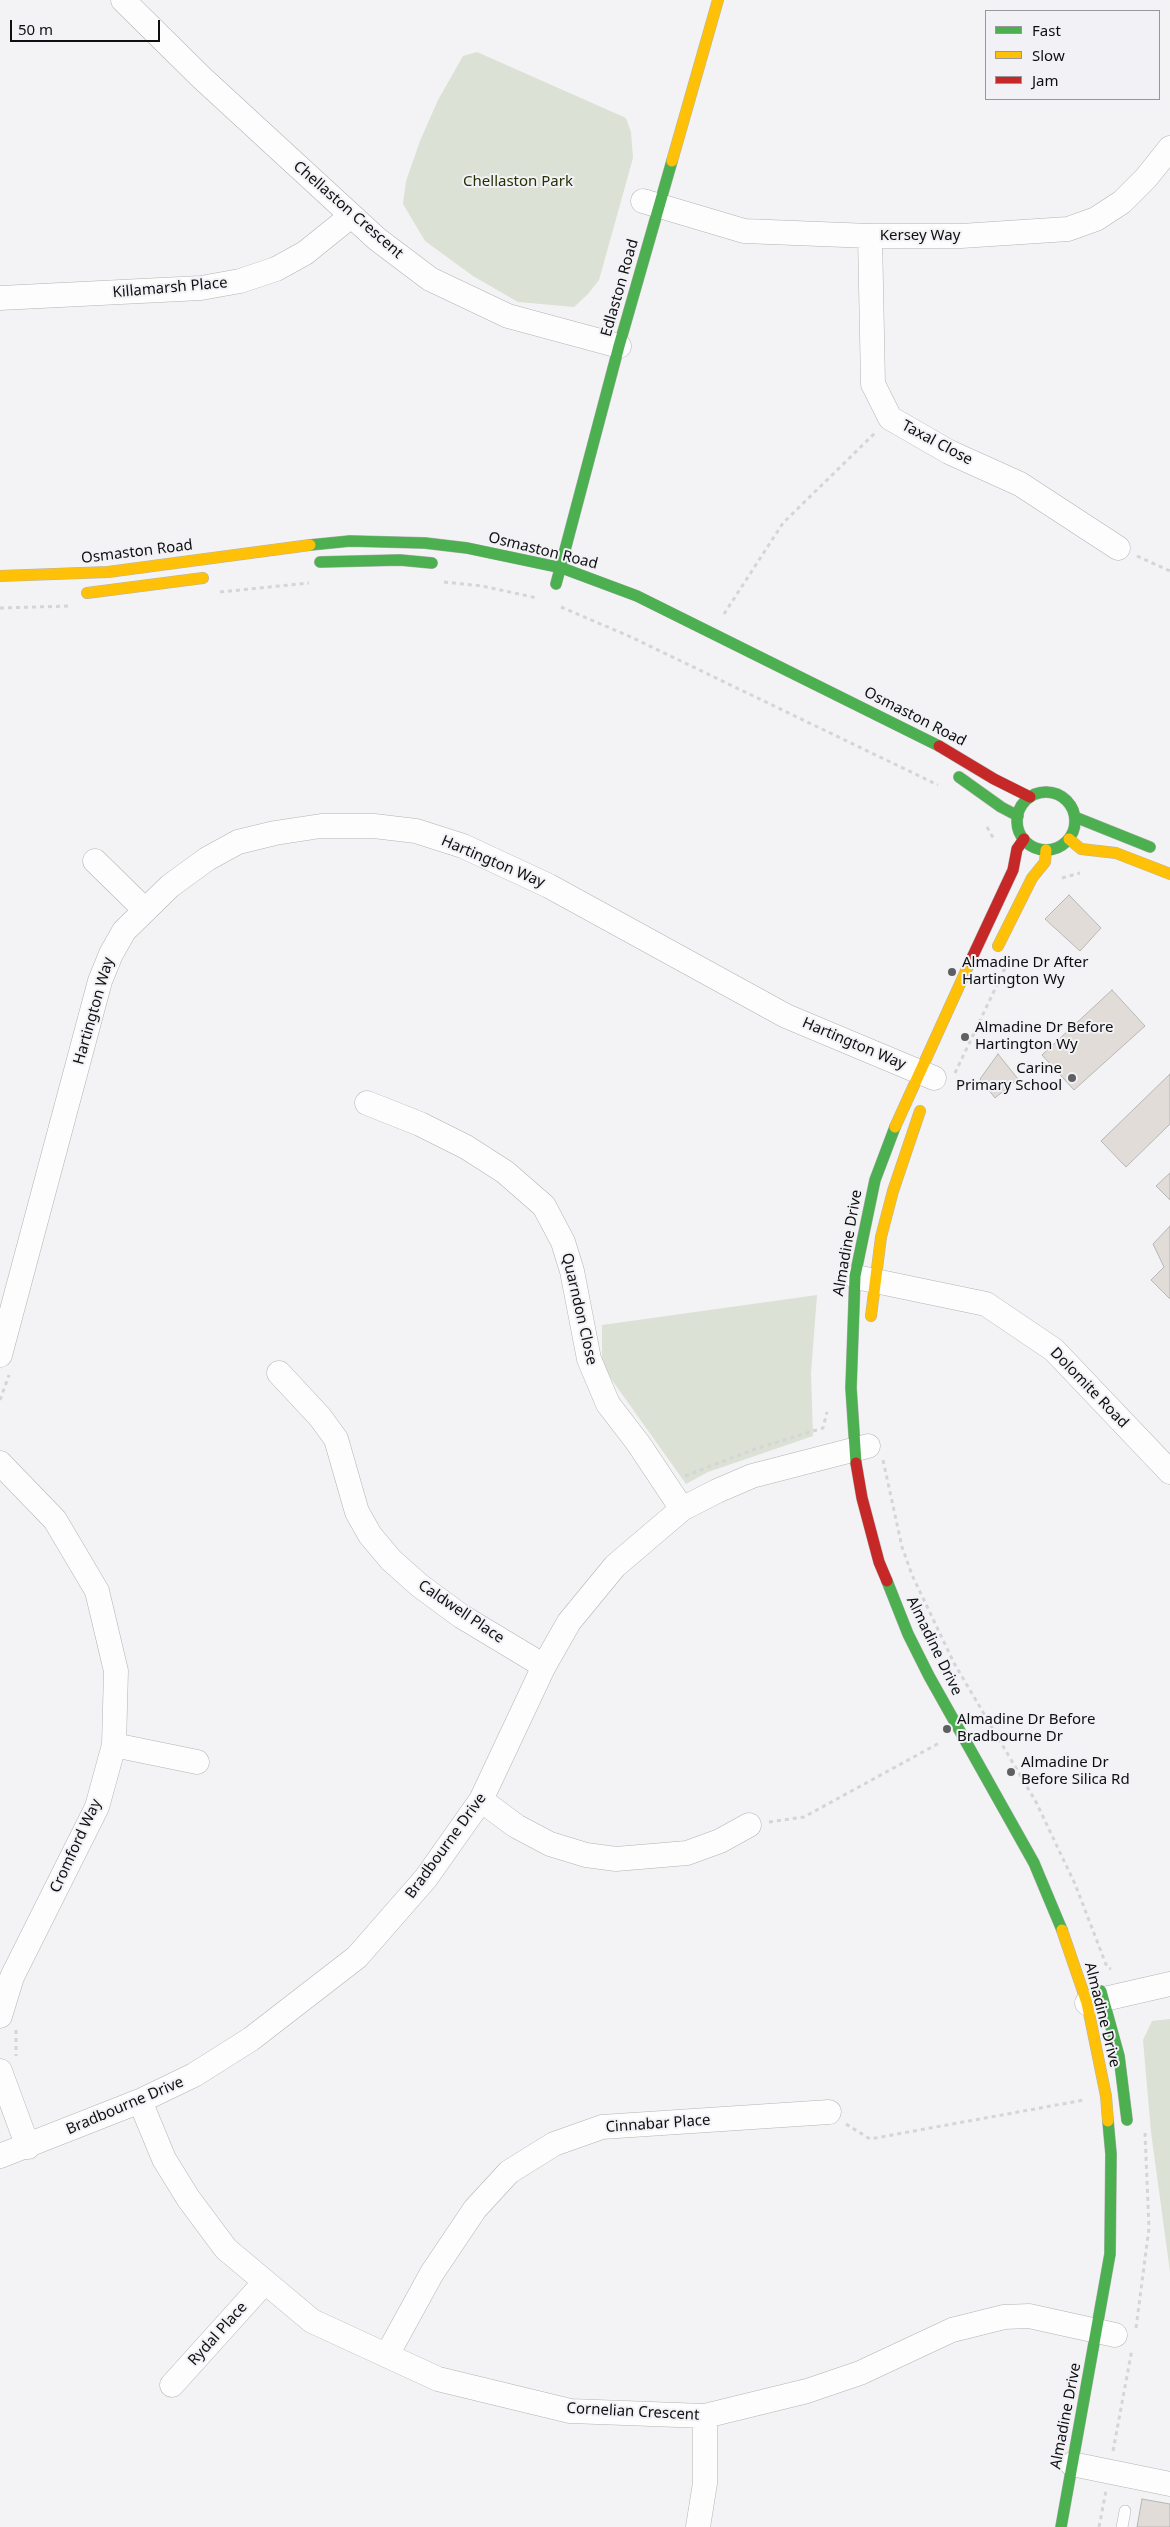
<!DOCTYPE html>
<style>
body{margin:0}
#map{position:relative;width:1170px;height:2527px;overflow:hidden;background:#f3f3f5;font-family:"Noto Sans",sans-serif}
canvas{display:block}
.legend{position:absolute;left:985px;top:10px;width:175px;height:90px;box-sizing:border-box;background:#f2f2f6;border:1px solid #97979a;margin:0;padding:6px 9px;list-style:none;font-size:15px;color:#0e0f10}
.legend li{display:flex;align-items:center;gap:10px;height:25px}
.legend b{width:25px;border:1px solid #97979a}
.scale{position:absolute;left:10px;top:20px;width:150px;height:22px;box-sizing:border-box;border:2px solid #0e0f10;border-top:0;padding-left:6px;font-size:15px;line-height:18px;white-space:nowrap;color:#0e0f10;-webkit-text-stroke:4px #f2f2f6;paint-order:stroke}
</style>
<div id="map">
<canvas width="1170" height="2527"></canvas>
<ul class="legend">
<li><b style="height:6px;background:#4caf50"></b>Fast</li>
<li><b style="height:6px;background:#ffc107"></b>Slow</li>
<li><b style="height:6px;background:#c62828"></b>Jam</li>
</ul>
<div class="scale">50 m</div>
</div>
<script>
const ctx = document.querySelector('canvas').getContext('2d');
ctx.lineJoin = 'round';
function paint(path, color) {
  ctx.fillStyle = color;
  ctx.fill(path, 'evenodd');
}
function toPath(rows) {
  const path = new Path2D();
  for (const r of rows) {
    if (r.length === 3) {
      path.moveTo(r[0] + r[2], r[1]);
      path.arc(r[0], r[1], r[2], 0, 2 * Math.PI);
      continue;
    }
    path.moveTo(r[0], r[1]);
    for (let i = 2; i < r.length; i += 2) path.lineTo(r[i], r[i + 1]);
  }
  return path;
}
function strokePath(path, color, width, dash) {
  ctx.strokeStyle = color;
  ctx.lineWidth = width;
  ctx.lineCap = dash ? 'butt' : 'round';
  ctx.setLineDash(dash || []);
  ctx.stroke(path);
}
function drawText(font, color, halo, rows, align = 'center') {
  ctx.font = font + ' "Noto Sans",sans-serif';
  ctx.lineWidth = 4;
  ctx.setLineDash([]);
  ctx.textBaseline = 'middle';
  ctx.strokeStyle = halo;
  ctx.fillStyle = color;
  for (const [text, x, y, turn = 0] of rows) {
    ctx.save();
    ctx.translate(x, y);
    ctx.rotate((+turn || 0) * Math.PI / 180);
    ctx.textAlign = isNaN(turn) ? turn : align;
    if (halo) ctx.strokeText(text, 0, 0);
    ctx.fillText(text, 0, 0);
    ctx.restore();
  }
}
paint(toPath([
 [477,52,626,118,631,132,633,158,599,280,588,294,574,307,518,302,473,276,425,241,403,204,406,181,420,141,438,100,463,56],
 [817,1295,811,1373,813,1436,708,1472,686,1484,602,1366,602,1325],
 [1170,2019,1170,2272,1151,2132,1143,2040,1152,2021]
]), '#dbe1d4');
const building = toPath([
 [1069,895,1101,928,1080,951,1045,919,1069,895],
 [1112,990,1145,1026,1074,1090,1042,1055,1112,990],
 [998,1054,1018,1079,995,1098,980,1079,998,1054],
 [1170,1074,1170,1124,1126,1167,1101,1141,1170,1074],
 [1170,1173,1170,1200,1156,1186,1170,1173],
 [1170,1226,1170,1299,1151,1280,1164,1267,1153,1244,1170,1226],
 [1142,2499,1170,2504,1170,2527,1137,2527,1142,2499]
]);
paint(building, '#e1dcd8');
strokePath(building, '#b6b6b7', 1);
const lane = toPath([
 [1122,2527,1125,2511]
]);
const street = toPath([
 [123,0,202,78,377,239,430,279,508,316,619,346],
 [643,201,744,231,870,236,961,236,1068,229,1096,219,1122,202,1146,178,1170,148],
 [870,236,873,384,890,418,949,452,1020,484,1118,548],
 [0,298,201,288,240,281,276,269,305,253,351,216],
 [95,861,144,909],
 [367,1103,420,1124,466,1147,505,1172,544,1206,563,1242,572,1271,589,1359,608,1404,638,1443,682,1509],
 [856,1277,986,1304,1054,1350,1170,1472],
 [0,1355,100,981,111,954,124,931,170,886,207,859,238,842,275,833,321,826,374,826,416,831,463,846,549,886,786,1016,934,1078],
 [279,1373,320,1417,336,1439,357,1512,370,1535,391,1560,419,1585,461,1616,544,1666],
 [0,1463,55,1520,97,1591,116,1671,114,1745,97,1807,12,1977,0,2016],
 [114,1745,197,1762],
 [481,1800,516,1826,550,1844,586,1855,616,1859,687,1853,720,1841,749,1825],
 [1087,2003,1170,1984],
 [0,2071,28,2147],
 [140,2101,164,2159,188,2198,226,2249,312,2321,438,2379,570,2411,705,2416,807,2391,860,2373,952,2330,1004,2317,1029,2316,1115,2335],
 [0,2156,140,2101,194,2075,251,2039,357,1957,426,1878,481,1800,544,1666,569,1622,615,1566,682,1509,717,1491,752,1476,868,1446],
 [387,2355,432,2273,475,2209,509,2172,554,2144,602,2127,829,2112],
 [172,2385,264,2283],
 [1072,2464,1170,2484],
 [698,2527,705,2483,705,2416]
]);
const fast = toPath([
 [310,545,350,541,425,543,467,548,562,568,637,596,939,746],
 [320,562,400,560,432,563],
 [556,584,619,346,672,161],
 [959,777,1001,807,1018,816],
 [1046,821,29],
 [1075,817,1150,847],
 [856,1463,851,1388,855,1276,875,1180,895,1127],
 [887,1581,908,1634,929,1676,1034,1863,1062,1930],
 [1101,1991,1119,2056,1127,2120],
 [1061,2527,1110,2254,1111,2154,1108,2121]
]);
const slow = toPath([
 [672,161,718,0],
 [0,576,108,572,310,545],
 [87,593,203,578],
 [1069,839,1081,849,1116,853,1170,874],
 [998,946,1032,878,1045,862,1046,850],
 [895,1127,970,962],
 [871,1316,881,1237,893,1191,920,1111],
 [1062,1930,1087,2003,1106,2096,1108,2121]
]);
const jam = toPath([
 [939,746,994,779,1030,797],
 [970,962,1013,870,1017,849,1024,839],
 [856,1463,862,1498,879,1562,887,1581]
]);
strokePath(lane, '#b3b3b4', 12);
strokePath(street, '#b3b3b4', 25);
strokePath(fast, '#b3b3b4', 12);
strokePath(slow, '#b3b3b4', 12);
strokePath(jam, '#b3b3b4', 12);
strokePath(toPath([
 [1137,556,1170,571],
 [444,582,482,586,537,598],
 [220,592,309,583],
 [561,607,631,637,938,785],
 [0,608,70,606],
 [724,614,783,523,876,432],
 [987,827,995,841],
 [1062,878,1080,873],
 [955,1073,1005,968],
 [0,1400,9,1375],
 [883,1460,902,1547,912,1575,954,1663,1036,1802,1075,1884,1107,1967,1111,1969],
 [685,1476,755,1449,823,1428,827,1412],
 [769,1822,804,1817,941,1742],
 [16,2030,16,2056],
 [846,2124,870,2139,1084,2100],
 [1136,2328,1149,2228,1145,2133],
 [1113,2451,1132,2349],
 [1099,2527,1106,2491]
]), '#d5d5d6', 3, [4, 4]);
strokePath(lane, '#fdfdfe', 11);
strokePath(street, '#fdfdfe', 24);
strokePath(fast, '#4caf50', 11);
strokePath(slow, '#ffc107', 11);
strokePath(jam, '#c62828', 11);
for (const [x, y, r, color] of [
 [952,972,5,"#5e5f60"],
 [965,1037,5,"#5e5f60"],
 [1072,1078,5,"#5e5f60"],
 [947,1729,5,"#5e5f60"],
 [1011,1772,5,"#5e5f60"]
]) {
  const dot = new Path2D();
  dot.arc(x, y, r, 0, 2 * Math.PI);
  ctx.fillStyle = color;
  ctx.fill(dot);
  strokePath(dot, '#f2f2f6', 2);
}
drawText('15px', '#233201', '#f2f2f6', [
 ["Chellaston Park",518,182]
]);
drawText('15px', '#0e0f10', '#f2f2f6', [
 ["Chellaston Crescent",348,210,41],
 ["Kersey Way",920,236],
 ["Killamarsh Place",170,288,-5],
 ["Edlaston Road",620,288,-74],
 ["Taxal Close",937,443,28],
 ["Osmaston Road",543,551,14],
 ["Osmaston Road",137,552,-7],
 ["Osmaston Road",915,717,27],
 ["Hartington Way",493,862,23],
 ["Hartington Way",94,1011,-74],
 ["Hartington Way",854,1044,23],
 ["Almadine Drive",848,1243,-80],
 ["Quarndon Close",579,1309,77],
 ["Dolomite Road",1089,1388,46],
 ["Caldwell Place",461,1612,34],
 ["Almadine Drive",934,1646,64],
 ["Cromford Way",76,1846,-65],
 ["Bradbourne Drive",446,1846,-54],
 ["Almadine Drive",1102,2015,76],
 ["Bradbourne Drive",125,2106,-23],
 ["Cinnabar Place",658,2124,-4],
 ["Rydal Place",218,2334,-48],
 ["Cornelian Crescent",633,2412,3],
 ["Almadine Drive",1066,2416,-79]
]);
drawText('15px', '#0e0f10', '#f2f2f6', [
 ["Almadine Dr After",962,963],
 ["Hartington Wy",962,980],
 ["Almadine Dr Before",975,1028],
 ["Hartington Wy",975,1045],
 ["Carine",1062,1069,"right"],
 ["Primary School",1062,1086,"right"],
 ["Almadine Dr Before",957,1720],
 ["Bradbourne Dr",957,1737],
 ["Almadine Dr",1021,1763],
 ["Before Silica Rd",1021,1780]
], 'left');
</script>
